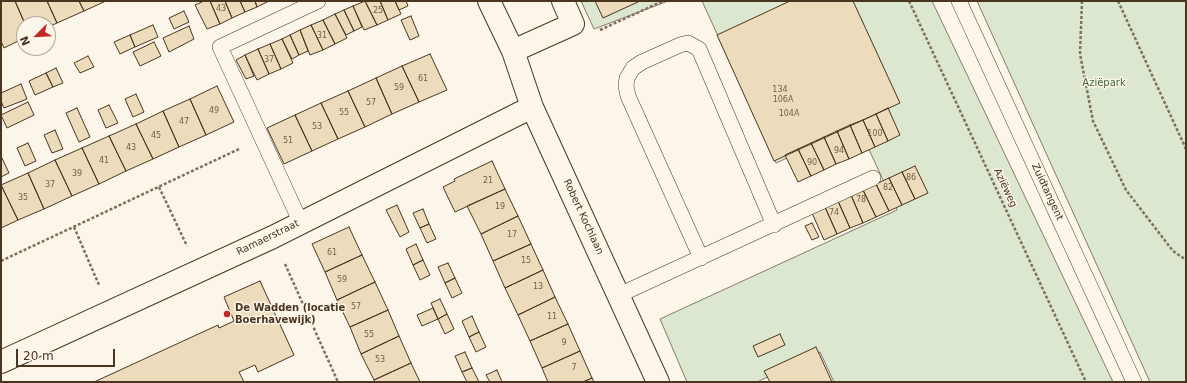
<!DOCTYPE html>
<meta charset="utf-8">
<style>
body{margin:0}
#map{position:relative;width:1187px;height:383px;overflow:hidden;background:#fbf6e9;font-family:"DejaVu Sans",sans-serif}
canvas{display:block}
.frame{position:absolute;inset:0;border:2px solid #4a3520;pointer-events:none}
.north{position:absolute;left:16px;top:16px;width:40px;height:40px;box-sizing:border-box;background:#fbf6e9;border:1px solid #b4a999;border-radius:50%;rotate:246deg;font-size:11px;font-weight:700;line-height:16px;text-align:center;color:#4a3520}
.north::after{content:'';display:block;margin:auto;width:14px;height:18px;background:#c62828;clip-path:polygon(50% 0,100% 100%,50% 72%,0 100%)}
.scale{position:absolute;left:16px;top:349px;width:99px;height:18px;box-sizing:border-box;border:2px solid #4a3520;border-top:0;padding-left:5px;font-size:12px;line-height:14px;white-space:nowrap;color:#4a3520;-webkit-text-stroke:3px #fbf6e9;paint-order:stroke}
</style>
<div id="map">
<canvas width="1187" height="383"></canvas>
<div class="frame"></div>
<div class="north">N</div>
<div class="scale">20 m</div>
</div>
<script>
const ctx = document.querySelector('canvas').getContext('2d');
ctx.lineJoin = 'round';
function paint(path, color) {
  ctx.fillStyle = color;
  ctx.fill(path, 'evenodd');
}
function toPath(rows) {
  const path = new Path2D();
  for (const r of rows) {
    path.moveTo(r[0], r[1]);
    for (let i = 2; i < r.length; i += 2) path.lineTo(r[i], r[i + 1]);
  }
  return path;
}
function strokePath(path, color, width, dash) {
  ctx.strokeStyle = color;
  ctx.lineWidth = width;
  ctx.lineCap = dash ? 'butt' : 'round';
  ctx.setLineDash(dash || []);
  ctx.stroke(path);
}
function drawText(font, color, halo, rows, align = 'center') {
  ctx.font = font + ' "DejaVu Sans",sans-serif';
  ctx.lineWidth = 3;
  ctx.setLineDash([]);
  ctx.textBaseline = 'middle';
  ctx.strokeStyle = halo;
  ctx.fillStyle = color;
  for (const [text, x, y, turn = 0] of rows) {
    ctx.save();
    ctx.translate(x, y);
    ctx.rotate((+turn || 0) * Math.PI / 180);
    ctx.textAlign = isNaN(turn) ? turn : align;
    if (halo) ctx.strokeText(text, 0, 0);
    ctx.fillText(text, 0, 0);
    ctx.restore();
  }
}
const green = toPath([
 [581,1,668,1,594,29,581,1],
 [702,1,932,1,1113,382,834,382,820,352,757,382,687,382,660,319,897,210,858,126,776,163,702,1],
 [977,1,1186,1,1186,382,1150,382,977,1]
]);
paint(green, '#dce7d0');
strokePath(green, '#887966', 1);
const building = toPath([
 [1,1,15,1,25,24,24,24,24,38,4,48,1,41,1,1],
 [15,1,47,1,57,23,48,27,48,24,25,24,15,1],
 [47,1,79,1,84,11,57,23,47,1],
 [79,1,106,1,84,11,79,1],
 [204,1,210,1,220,24,207,29,195,5,204,1],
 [210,1,225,1,232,18,220,24,210,1],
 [225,1,240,1,245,12,232,18,225,1],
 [240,1,255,1,257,7,245,12,240,1],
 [255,1,269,1,257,7,255,1],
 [365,1,380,1,388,20,377,25,365,1],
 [365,1,377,25,364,30,353,6,365,1],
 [380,1,395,1,401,14,388,20,380,1],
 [395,1,406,1,408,6,399,10,395,1],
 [595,1,640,1,603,18,595,1],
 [790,1,853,1,900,103,774,161,717,35,790,1],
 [353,6,362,27,354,31,344,10,353,6],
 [344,10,354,31,346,35,335,14,344,10],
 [184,11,189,22,174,29,169,18,184,11],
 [335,14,347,38,335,44,323,20,335,14],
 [411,16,419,36,410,40,401,20,411,16],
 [323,20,335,44,323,50,311,25,323,20],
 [153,25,158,37,135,47,130,35,153,25],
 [311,25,323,50,310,55,300,30,311,25],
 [189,26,194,39,169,52,163,38,189,26],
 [300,30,308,51,299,55,290,35,300,30],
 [130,35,135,47,120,54,114,42,130,35],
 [290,35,299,55,292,59,282,39,290,35],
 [282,39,293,63,281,69,270,44,282,39],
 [154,42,161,56,140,66,133,52,154,42],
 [270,44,281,69,269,74,258,49,270,44],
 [258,49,269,74,257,80,245,55,258,49],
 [430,54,447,90,419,102,402,66,430,54],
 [245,55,254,76,246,79,236,60,245,55],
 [88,56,94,67,80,73,74,63,88,56],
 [402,66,419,102,392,114,376,78,402,66],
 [56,68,63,83,53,87,46,73,56,68],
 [46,73,53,87,35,95,29,81,46,73],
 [376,78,392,114,365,127,348,91,376,78],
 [21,84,27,99,4,108,1,101,1,93,21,84],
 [217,86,234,122,206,135,190,99,217,86],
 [348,91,365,127,338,139,321,103,348,91],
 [136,94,144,112,133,117,125,99,136,94],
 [190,99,206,135,179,147,163,111,190,99],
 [28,102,34,115,7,128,1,115,28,102],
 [321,103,338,139,312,151,295,115,321,103],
 [109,105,118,123,106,128,98,110,109,105],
 [77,108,90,137,79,142,66,113,77,108],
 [888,108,900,135,888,141,876,114,888,108],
 [163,111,179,147,153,159,136,124,163,111],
 [876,114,888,141,875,147,863,120,876,114],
 [295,115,312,151,284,164,267,128,295,115],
 [863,120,875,147,862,153,850,125,863,120],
 [136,124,153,159,126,171,109,136,136,124],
 [850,125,862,153,849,159,837,131,850,125],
 [55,130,63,149,52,153,44,135,55,130],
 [837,131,849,159,836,164,824,137,837,131],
 [109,136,126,171,99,184,82,148,109,136],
 [824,137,836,164,824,170,811,143,824,137],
 [28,143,36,161,25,166,17,148,28,143],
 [811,143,824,170,811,176,798,149,811,143],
 [82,148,99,184,72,196,55,160,82,148],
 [798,149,811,176,798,182,785,155,798,149],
 [1,156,9,173,1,177,1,156],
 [55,160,72,196,44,209,28,173,55,160],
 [492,161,505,189,455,212,443,187,455,181,454,179,492,161],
 [915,166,928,193,915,199,902,172,915,166],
 [902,172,915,199,902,205,889,178,902,172],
 [28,173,44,209,18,220,1,185,28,173],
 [889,178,902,205,889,211,876,184,889,178],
 [876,184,889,211,876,217,863,190,876,184],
 [1,185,18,220,1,228,1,185],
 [505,189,518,216,481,234,467,206,505,189],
 [863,190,876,217,863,223,851,195,863,190],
 [851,195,863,223,850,228,838,201,851,195],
 [838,201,850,228,837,234,825,207,838,201],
 [397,205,409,232,400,237,386,210,397,205],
 [825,207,837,234,824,240,812,213,825,207],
 [423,209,429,224,420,228,413,213,423,209],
 [518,216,531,244,493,261,481,234,518,216],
 [812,223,819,237,812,240,805,226,812,223],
 [429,224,436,239,427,243,420,228,429,224],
 [349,227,362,255,325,272,312,244,349,227],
 [416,244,423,260,413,265,406,249,416,244],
 [531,244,543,270,505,288,493,261,531,244],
 [362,255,375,282,337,300,325,272,362,255],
 [423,260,430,275,420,280,413,265,423,260],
 [448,263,455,278,445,283,438,267,448,263],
 [543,270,555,297,518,315,505,288,543,270],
 [455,278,462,293,452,298,445,283,455,278],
 [260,281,294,355,258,372,255,365,239,372,244,382,94,382,218,325,219,328,234,321,224,297,260,281],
 [375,282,388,310,350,327,337,300,375,282],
 [555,297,568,324,530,341,518,315,555,297],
 [440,299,447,314,438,319,431,303,440,299],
 [433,308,438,319,422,326,417,315,433,308],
 [388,310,399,336,361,354,350,327,388,310],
 [447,314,454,329,445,334,438,319,447,314],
 [472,316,479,332,469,337,462,321,472,316],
 [568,324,580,351,542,368,530,341,568,324],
 [479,332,486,347,476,352,469,337,479,332],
 [780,334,785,345,758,357,753,346,780,334],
 [399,336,411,363,374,380,361,354,399,336],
 [816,347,832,382,770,382,764,371,816,347],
 [580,351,592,378,583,382,548,382,542,368,580,351],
 [465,352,472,368,462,372,455,356,465,352],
 [411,363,420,382,375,382,374,380,411,363],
 [472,368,479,382,467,382,462,372,472,368],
 [497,370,502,382,490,382,486,375,497,370],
 [592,378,594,382,583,382,592,378]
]);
paint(building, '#ecdcbc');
strokePath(building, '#4a3520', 1);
const service = toPath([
 [959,1,1134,382],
 [301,223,220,47,318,1],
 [701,258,628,96,626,86,627,78,633,68,642,62,680,45,688,43,699,49,774,225],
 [619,295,873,178]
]);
const minor = toPath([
 [489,1,513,51,532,107,658,382],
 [513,51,573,24,563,1],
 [1,362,273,237,532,107]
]);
strokePath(service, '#4a3520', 16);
strokePath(minor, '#4a3520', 24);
strokePath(toPath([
 [909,1,1086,382],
 [1082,1,1080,54,1093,121,1126,190,1173,251,1186,260],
 [1118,1,1186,149],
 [600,30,663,1],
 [159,187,187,246],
 [74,227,99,285],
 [1,261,239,149],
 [285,264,338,382]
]), '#7f6f5c', 2.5, [3, 2]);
strokePath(service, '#fbf6e9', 15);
strokePath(minor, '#fbf6e9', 22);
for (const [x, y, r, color] of [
 [227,314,4,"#c62828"]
]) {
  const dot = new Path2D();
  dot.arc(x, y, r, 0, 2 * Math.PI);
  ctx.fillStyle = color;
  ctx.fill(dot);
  strokePath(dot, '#fbf6e9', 1.5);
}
drawText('8px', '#725f47', null, [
 ["43",221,9],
 ["25",378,11],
 ["31",322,36],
 ["37",269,60],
 ["61",423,79],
 ["59",399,88],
 ["134",780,90],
 ["106A",783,100],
 ["57",371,103],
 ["49",214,111],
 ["55",344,113],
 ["104A",789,114],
 ["47",184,122],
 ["53",317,127],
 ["100",875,134],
 ["45",156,136],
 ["51",288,141],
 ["43",131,148],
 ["94",839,151],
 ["41",104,161],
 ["90",812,163],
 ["39",77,174],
 ["86",911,178],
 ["21",488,181],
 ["37",50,185],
 ["82",888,188],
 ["35",23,198],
 ["78",861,200],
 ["19",500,207],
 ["74",834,213],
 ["17",512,235],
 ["61",332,253],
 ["15",526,261],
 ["59",342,280],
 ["13",538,287],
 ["57",356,307],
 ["11",552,317],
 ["55",369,335],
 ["9",564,343],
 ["53",380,360],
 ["7",574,368]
]);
drawText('10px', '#436837', '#fbf6e9', [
 ["Aziëpark",1104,83]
]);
drawText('10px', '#4a3520', '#fbf6e9', [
 ["Aziëweg",1005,188,65],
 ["Zuidtangent",1047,192,65],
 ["Robert Kochlaan",583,217,65],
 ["Ramaerstraat",268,238,-26]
]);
drawText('bold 10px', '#4a3520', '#fbf6e9', [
 ["De Wadden (locatie",235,308],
 ["Boerhavewijk)",235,320]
], 'left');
</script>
